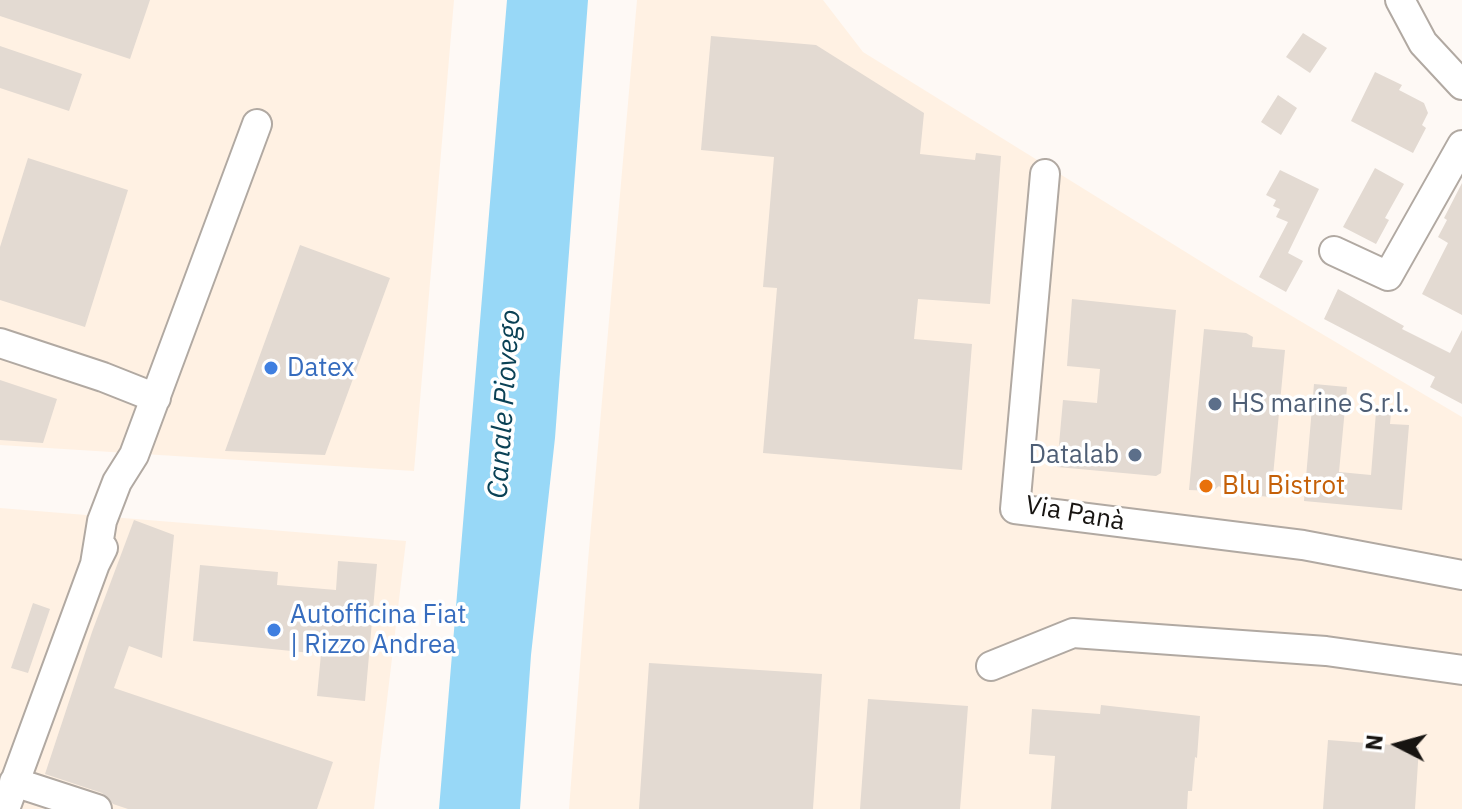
<!DOCTYPE html>
<meta charset="utf-8">
<style>
body{margin:0}
#map{position:relative;width:1462px;height:809px;overflow:hidden;background:#fef9f5;font-family:"IBM Plex Sans",sans-serif}
canvas{display:block}
.north{position:absolute;left:1358px;top:705px;width:80px;height:80px;-webkit-text-stroke:6px #fff;paint-order:stroke;rotate:276deg;font-size:22px;font-weight:700;line-height:32px;text-align:center;color:#171411}
.north::after{content:'';display:block;margin:auto;width:28px;height:36px;background:#171411;clip-path:polygon(50% 0,100% 100%,50% 72%,0 100%)}
</style>
<div id="map">
<canvas width="1462" height="809"></canvas>
<div class="north">N</div>
</div>
<script>
const ctx = document.querySelector('canvas').getContext('2d');
ctx.lineJoin = 'round';
function paint(path, color) {
  ctx.fillStyle = color;
  ctx.fill(path, 'evenodd');
}
function toPath(rows) {
  const path = new Path2D();
  for (const r of rows) {
    path.moveTo(r[0], r[1]);
    for (let i = 2; i < r.length; i += 2) path.lineTo(r[i], r[i + 1]);
  }
  return path;
}
function strokePath(path, color, width, dash) {
  ctx.strokeStyle = color;
  ctx.lineWidth = width;
  ctx.lineCap = dash ? 'butt' : 'round';
  ctx.setLineDash(dash || []);
  ctx.stroke(path);
}
function drawText(font, color, halo, rows, align = 'center') {
  ctx.font = font + ' "IBM Plex Sans",sans-serif';
  ctx.lineWidth = 7;
  ctx.setLineDash([]);
  ctx.textBaseline = 'middle';
  ctx.strokeStyle = halo;
  ctx.fillStyle = color;
  for (const [text, x, y, turn = 0] of rows) {
    ctx.save();
    ctx.translate(x, y);
    ctx.rotate((+turn || 0) * Math.PI / 180);
    ctx.textAlign = isNaN(turn) ? turn : align;
    if (halo) ctx.strokeText(text, 0, 0);
    ctx.fillText(text, 0, 0);
    ctx.restore();
  }
}
paint(toPath([
 [0,0,454,0,414,471,0,445],
 [637,0,823,0,863,52,1226,277,1462,417,1462,809,569,809,588,561],
 [0,508,406,541,374,809,0,809]
]), '#fff1e3');
paint(toPath([
 [507,0,588,0,555,438,531,655,520,809,439,809]
]), '#98d8f7');
paint(toPath([
 [0,0,150,0,130,59,0,16],
 [1303,33,1327,48,1310,73,1286,57],
 [711,36,816,45,924,113,920,154,975,160,976,153,1001,156,990,304,918,299,914,339,972,344,962,470,763,453,777,288,763,287,774,157,701,150],
 [0,46,82,74,69,111,0,88],
 [1375,72,1402,85,1399,90,1424,103,1428,113,1422,125,1426,128,1413,153,1351,121],
 [1278,95,1297,108,1281,135,1261,122],
 [28,158,128,190,85,327,0,300,0,247],
 [1375,168,1404,184,1385,218,1389,220,1376,244,1343,227],
 [1280,170,1319,189,1288,253,1303,261,1286,292,1259,277,1288,222,1276,217,1280,209,1273,206,1276,200,1266,195],
 [1462,183,1462,315,1422,294,1448,243,1438,237,1447,220,1444,218],
 [300,245,390,278,325,455,225,451],
 [1338,289,1404,326,1402,329,1450,353,1462,330,1462,404,1430,387,1435,377,1324,319],
 [1072,299,1176,310,1161,473,1156,476,1057,467,1063,400,1097,403,1100,369,1067,366],
 [1204,329,1246,333,1253,337,1252,347,1285,350,1271,497,1248,495,1244,489,1229,493,1219,486,1213,491,1189,490],
 [0,380,57,399,43,443,0,440],
 [1314,384,1347,387,1339,472,1371,475,1376,412,1391,413,1390,424,1409,425,1402,510,1304,501],
 [134,520,174,535,162,658,129,646,114,688,333,762,317,809,128,809,113,804,102,793,45,774,92,632],
 [338,561,377,564,365,701,317,696,321,654,193,641,200,565,278,572,277,585,336,590],
 [33,603,50,609,28,673,11,668],
 [649,663,822,674,813,809,639,809],
 [868,699,968,706,960,809,860,809],
 [1101,705,1200,716,1197,758,1195,757,1192,791,1188,791,1187,809,1051,809,1055,756,1029,754,1032,709,1100,714],
 [1328,740,1419,747,1415,809,1323,809]
]), '#e3dad2');
const minor = toPath([
 [1400,0,1423,43,1462,85],
 [1045,174,1015,509,1303,545,1462,575],
 [1334,251,1388,276,1462,145],
 [0,343,103,377,156,398],
 [95,564,102,521,117,482,134,455,257,124],
 [991,666,1073,633,1326,651,1462,670],
 [14,782,97,809],
 [5,809,95,564,103,548]
]);
strokePath(minor, '#b1a9a2', 32);
strokePath(minor, '#fff', 28);
for (const [x, y, r, color] of [
 [271,368,8,"#3f7fe0"],
 [1215,404,8,"#5c6f8a"],
 [1135,455,8,"#5c6f8a"],
 [1206,486,8,"#e8710a"],
 [274,630,8,"#3f7fe0"]
]) {
  const dot = new Path2D();
  dot.arc(x, y, r, 0, 2 * Math.PI);
  ctx.fillStyle = color;
  ctx.fill(dot);
  strokePath(dot, '#fff', 3);
}
drawText('26px', '#366cbe', '#fff', [
 ["Datex",287,368],
 ["Autofficina Fiat",290,615],
 ["| Rizzo Andrea",290,645]
], 'left');
drawText('26px', '#4e5e75', '#fff', [
 ["HS marine S.r.l.",1231,404],
 ["Datalab",1119,455,"right"]
], 'left');
drawText('26px', '#c56008', '#fff', [
 ["Blu Bistrot",1222,486]
], 'left');
drawText('26px', '#171411', '#fff', [
 ["Via Panà",1075,514,10]
]);
drawText('italic 28px', '#0a4155', '#fff', [
 ["Canale Piovego",505,404,-86]
]);
</script>
